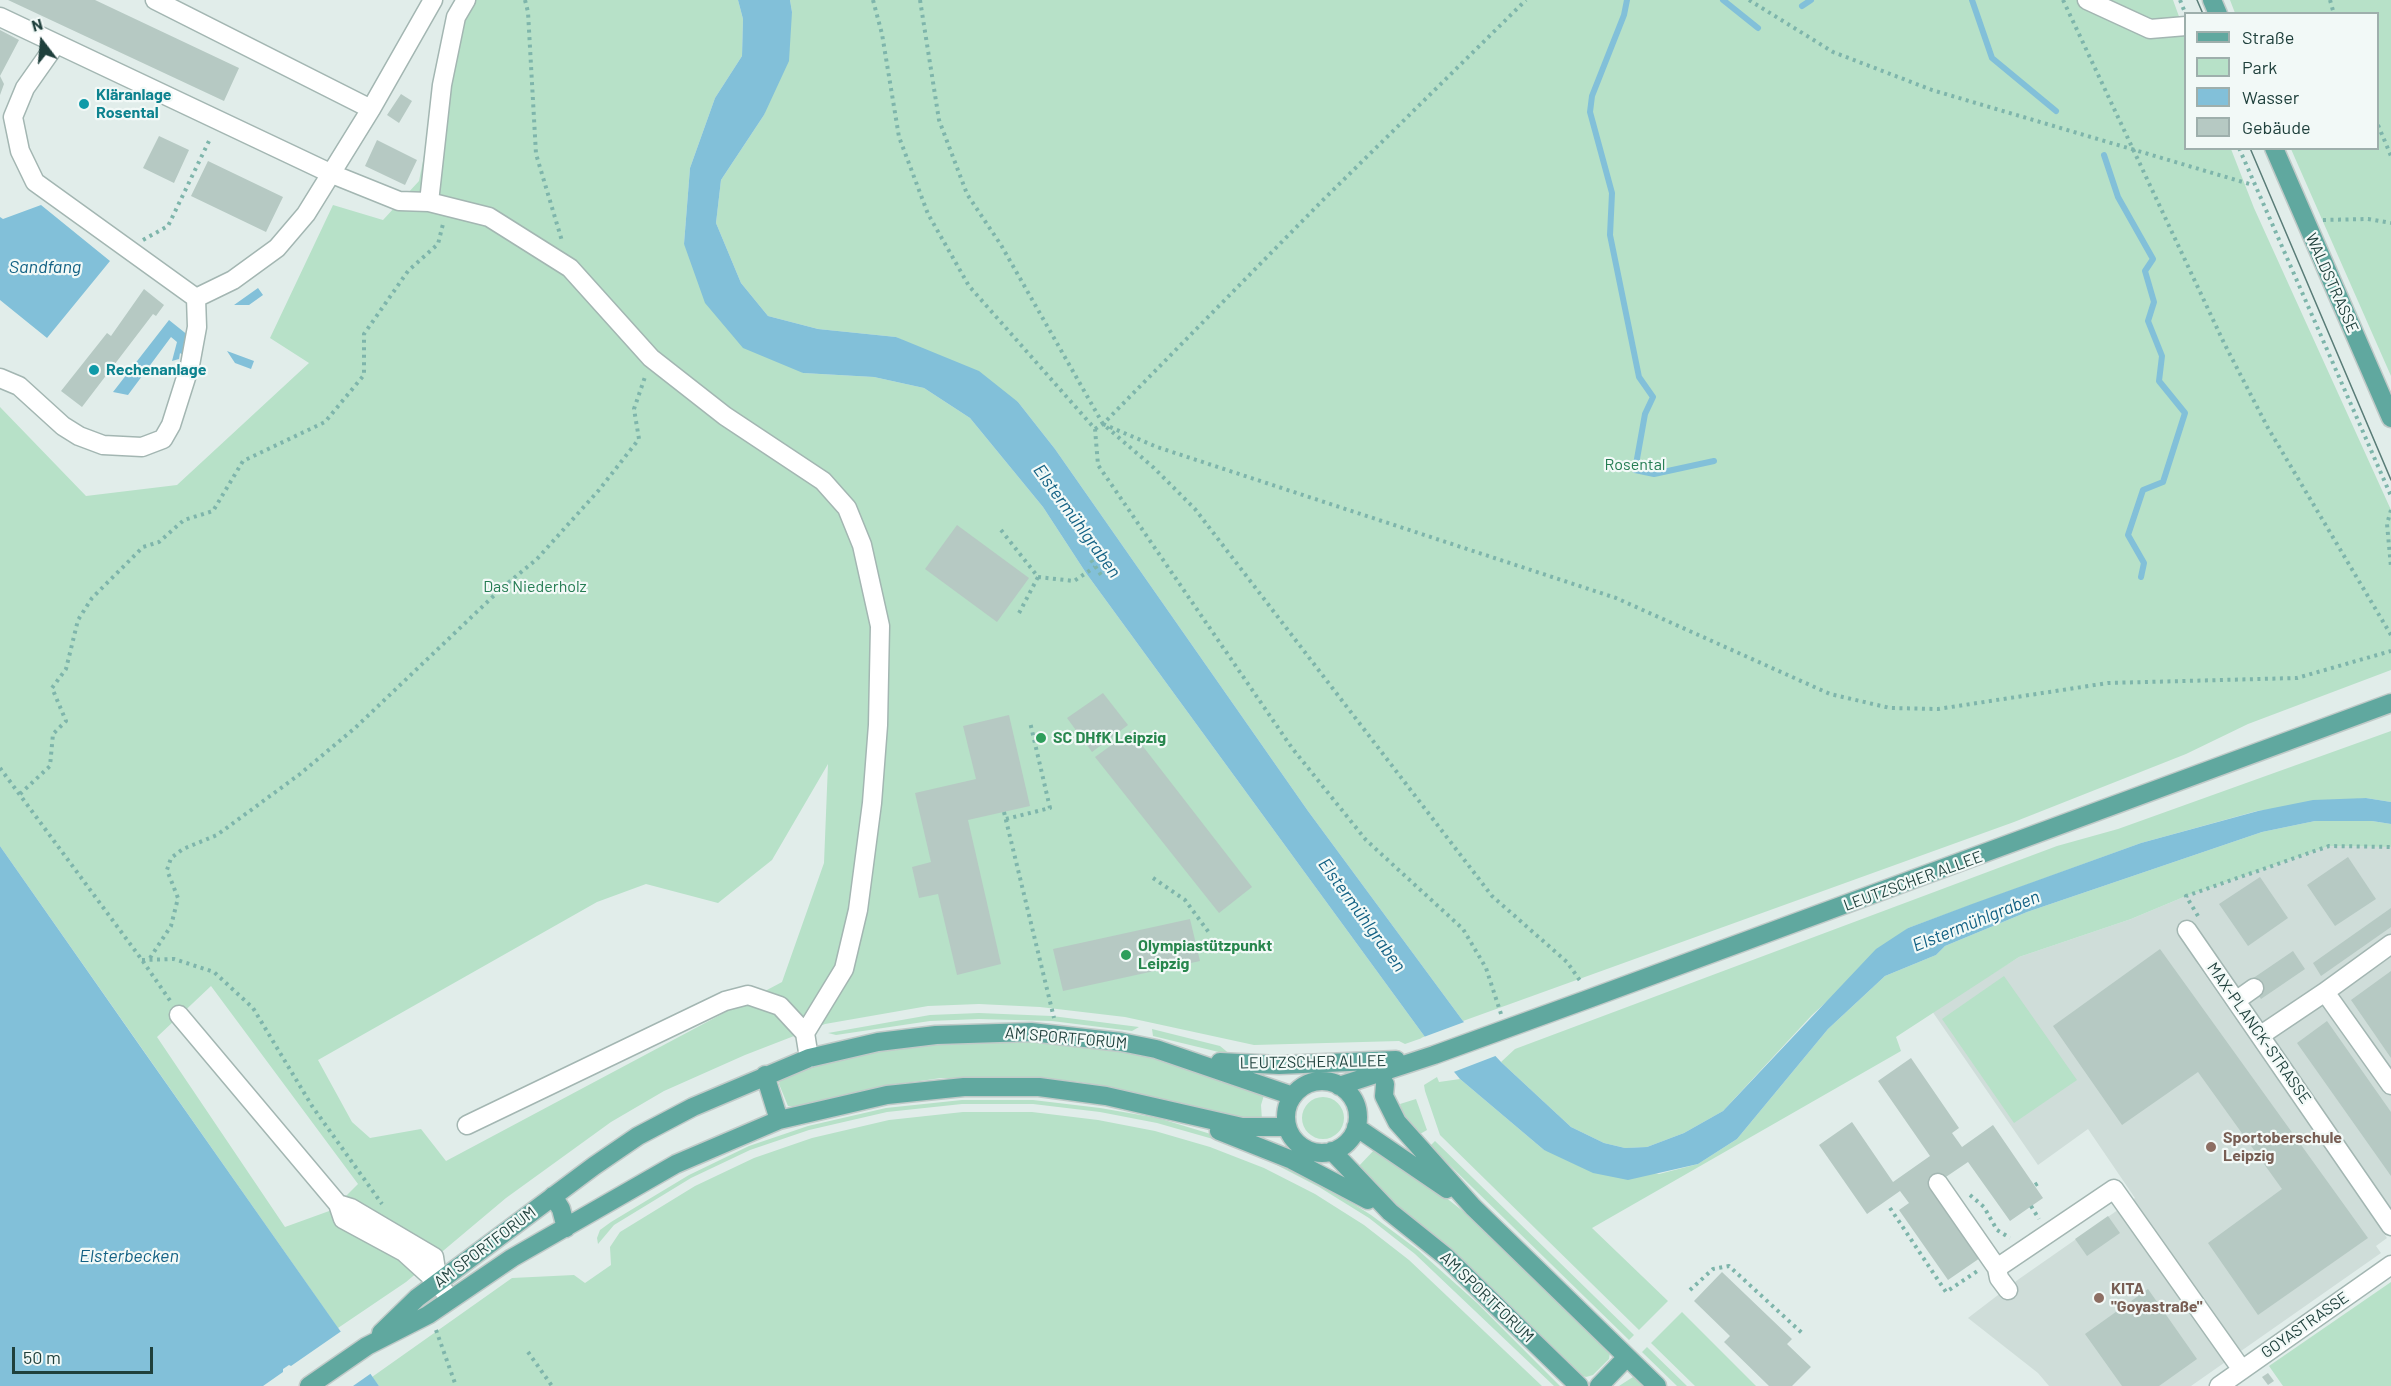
<!DOCTYPE html>
<meta charset="utf-8">
<style>
body{margin:0}
#map{position:relative;width:2391px;height:1386px;overflow:hidden;background:#e1edea;font-family:Barlow,sans-serif}
canvas{display:block}
.legend{position:absolute;left:2184px;top:12px;width:195px;height:138px;box-sizing:border-box;background:#f2f9f7;border:2px solid #9eafac;margin:0;padding:8px 10px;list-style:none;font-size:18px;color:#1f403c}
.legend li{display:flex;align-items:center;gap:12px;height:30px}
.legend b{width:30px;border:2px solid #9eafac}
.north{position:absolute;left:12px;top:12px;width:60px;height:60px;-webkit-text-stroke:4px #f2f9f7;paint-order:stroke;rotate:344deg;font-size:16px;font-weight:700;line-height:24px;text-align:center;color:#1f403c}
.north::after{content:'';display:block;margin:auto;width:21px;height:27px;background:#1f403c;clip-path:polygon(50% 0,100% 100%,50% 72%,0 100%)}
.scale{position:absolute;left:12px;top:1347px;width:141px;height:27px;box-sizing:border-box;border:3px solid #1f403c;border-top:0;padding-left:8px;font-size:18px;line-height:21px;white-space:nowrap;color:#1f403c;-webkit-text-stroke:4px #f2f9f7;paint-order:stroke}
</style>
<div id="map">
<canvas width="2391" height="1386"></canvas>
<ul class="legend">
<li><b style="height:8px;background:#60a89f"></b>Straße</li>
<li><b style="height:16px;background:#b7e1c8"></b>Park</li>
<li><b style="height:16px;background:#82c0d9"></b>Wasser</li>
<li><b style="height:16px;background:#b6c9c3"></b>Gebäude</li>
</ul>
<div class="north">N</div>
<div class="scale">50 m</div>
</div>
<script>
const ctx = document.querySelector('canvas').getContext('2d');
ctx.lineJoin = 'round';
function paint(path, color) {
  ctx.fillStyle = color;
  ctx.fill(path, 'evenodd');
}
function toPath(rows) {
  const path = new Path2D();
  for (const r of rows) {
    if (r.length === 3) {
      path.moveTo(r[0] + r[2], r[1]);
      path.arc(r[0], r[1], r[2], 0, 2 * Math.PI);
      continue;
    }
    path.moveTo(r[0], r[1]);
    for (let i = 2; i < r.length; i += 2) path.lineTo(r[i], r[i + 1]);
  }
  return path;
}
function strokePath(path, color, width, dash) {
  ctx.strokeStyle = color;
  ctx.lineWidth = width;
  ctx.lineCap = dash ? 'butt' : 'round';
  ctx.setLineDash(dash || []);
  ctx.stroke(path);
}
function drawText(font, color, halo, rows, align = 'center') {
  ctx.font = font + ' Barlow,sans-serif';
  ctx.lineWidth = 4.5;
  ctx.setLineDash([]);
  ctx.textBaseline = 'middle';
  ctx.strokeStyle = halo;
  ctx.fillStyle = color;
  for (const [text, x, y, turn = 0] of rows) {
    ctx.save();
    ctx.translate(x, y);
    ctx.rotate((+turn || 0) * Math.PI / 180);
    ctx.textAlign = isNaN(turn) ? turn : align;
    if (halo) ctx.strokeText(text, 0, 0);
    ctx.fillText(text, 0, 0);
    ctx.restore();
  }
}
paint(toPath([
 [2329,846,2391,847,2391,1226,2237,1000,2196,962,2387,1238,2376,1246,2381,1253,2191,1386,2049,1386,2038,1373,1968,1318,2019,1279,2135,1198,2088,1129,2038,1165,1932,1011,2019,957,2131,919,2186,896]
]), '#cfddd9');
paint(toPath([
 [455,0,738,0,743,19,742,56,715,98,690,168,684,244,803,373,874,377,924,388,970,418,1043,507,1086,573,1425,1037,1405,1044,1399,1041,1254,1045,1125,1017,1040,1007,979,1004,928,1006,825,1024,745,1055,664,1091,611,1122,506,1198,406,1282,338,1328,0,846,0,407,86,496,177,485,309,363,270,338,333,205,383,220,419,181],
 [828,764,824,863,782,982,446,1161,421,1129,370,1138,352,1122,318,1060,597,902,646,884,718,903,772,860],
 [211,986,358,1184,332,1210,285,1227,157,1037],
 [790,0,2173,0,2185,33,2186,148,2231,149,2254,208,2391,510,2391,670,2248,724,2186,754,2014,822,1463,1021,1308,811,1055,449,1018,402,896,337,818,329,768,316,741,283,716,223,721,180,764,115,792,12],
 [2230,0,2391,0,2391,376,2291,149,2378,148,2378,14,2235,13],
 [2391,731,2391,802,2366,798,2257,811,2141,843,1908,928,1812,1015,1723,1111,1684,1133,1647,1147,1625,1148,1604,1143,1571,1127,1501,1062,1515,1049,2057,846,2118,829],
 [2315,821,2372,821,2391,824,2391,847,2329,846,2186,896,2131,919,2019,957,1896,1037,1901,1051,1592,1228,1668,1301,1639,1330,1440,1135,1425,1091,1424,1085,1437,1077,1439,1082,1460,1079,1544,1150,1659,1174,1698,1164,1737,1139,1828,1029,1885,976,1936,955,1945,946,2027,912,2262,832],
 [2004,976,2077,1080,2014,1123,1942,1019],
 [979,1013,1052,1016,1139,1027,1132,1031,1052,1021,979,1019,930,1021,836,1035,828,1033,930,1015],
 [1152,1029,1220,1046,1231,1055,1153,1036],
 [1021,1040,1130,1053,1184,1066,1265,1092,1261,1105,1262,1120,1241,1121,1168,1100,1080,1082,1042,1078,941,1078,885,1086,796,1107,788,1106,779,1084,780,1077,784,1072,879,1049,938,1042],
 [1323,1118,21],
 [1416,1099,1427,1130,1420,1134,1404,1117,1400,1104],
 [962,1100,1033,1100,1100,1108,1158,1118,1214,1135,1321,1183,1371,1215,1418,1250,1477,1303,1560,1386,1554,1386,1415,1254,1369,1218,1319,1187,1267,1160,1213,1139,1157,1123,1100,1112,1033,1104,962,1104,887,1112,809,1130,750,1150,691,1178,614,1225,598,1244,597,1238,600,1230,611,1222,689,1175,749,1146,808,1126,886,1108],
 [963,1112,1032,1112,1098,1120,1155,1131,1210,1147,1264,1168,1315,1194,1364,1225,1409,1260,1542,1386,379,1386,372,1377,512,1278,574,1275,585,1283,611,1265,610,1247,620,1232,695,1186,754,1158,812,1138,889,1120],
 [1435,1141,1634,1335,1629,1340,1430,1146],
 [1376,1148,1440,1193,1478,1223,1610,1352,1609,1359,1593,1375,1586,1377,1580,1375,1453,1251,1385,1197,1357,1168],
 [2391,1282,2391,1386,2283,1386,2269,1366],
 [1682,1312,1756,1386,1695,1386,1651,1343],
 [1647,1347,1687,1386,1677,1386,1642,1352],
 [1633,1377,1638,1378,1647,1386,1619,1386]
]), '#b7e1c8');
paint(toPath([
 [738,0,790,0,792,12,789,61,764,115,721,180,716,223,741,283,768,316,818,329,896,337,979,371,1018,402,1055,449,1308,811,1463,1021,1501,1062,1571,1127,1604,1143,1625,1148,1647,1147,1684,1133,1723,1111,1876,949,1908,928,1972,904,2141,843,2258,811,2313,800,2366,798,2391,802,2391,824,2372,821,2315,821,2262,832,2027,912,1945,946,1936,955,1885,976,1828,1029,1737,1139,1698,1164,1628,1180,1593,1173,1544,1150,1460,1079,1425,1037,1086,573,1043,507,970,418,924,388,874,377,803,373,743,348,705,303,684,244,690,168,715,98,742,56,743,19],
 [41,205,110,261,47,338,0,300,0,217,3,219],
 [258,288,263,295,249,305,234,305],
 [169,320,189,336,184,356,180,353,179,359,172,361,177,342,171,337,128,395,113,392],
 [227,351,254,361,251,369,235,363],
 [0,846,140,1046,379,1386,0,1386]
]), '#82c0d9');
paint(toPath([
 [1467,1021,1498,1055,1451,1073,1421,1038],
 [343,1330,373,1372,353,1386,263,1386,283,1372,283,1369,289,1365,291,1366]
]), '#e1edea');
strokePath(toPath([
 [1627,0,1624,15,1592,96,1590,112,1612,193,1610,235,1639,377,1653,397,1645,414,1635,470,1654,474,1714,461],
 [1723,0,1758,28],
 [1972,0,1992,58,2056,111],
 [1802,6,1811,0],
 [2104,155,2118,197,2153,259,2145,271,2154,302,2148,321,2162,356,2159,381,2185,413,2163,482,2143,490,2128,535,2144,563,2141,577]
]), '#82c0d9', 6);
paint(toPath([
 [8,0,95,0,239,68,224,101],
 [0,30,19,40,0,76],
 [0,76,4,84,0,95],
 [401,94,412,101,399,123,387,115],
 [159,136,189,150,174,183,143,168],
 [377,140,417,160,405,185,365,166],
 [208,161,283,197,266,232,191,196],
 [144,289,164,305,156,316,153,314,82,407,61,391,107,333,111,336],
 [957,525,1029,578,997,622,925,569],
 [1103,693,1128,725,1092,752,1067,718],
 [1009,715,1030,806,968,820,1001,964,957,975,938,894,919,898,912,867,931,862,915,793,976,779,963,726],
 [1131,731,1252,887,1219,913,1095,757],
 [2348,857,2376,899,2335,926,2307,885],
 [2260,877,2288,918,2248,946,2219,904],
 [2391,908,2391,927,2321,976,2313,963],
 [1190,919,1200,961,1063,991,1053,949],
 [2160,949,2368,1238,2258,1315,2208,1243,2282,1189,2198,1072,2122,1125,2053,1026],
 [2293,951,2305,969,2261,999,2249,981],
 [2391,971,2391,1058,2351,1000],
 [2327,1021,2391,1112,2391,1176,2297,1043],
 [1911,1058,1959,1128,1952,1133,1962,1147,1993,1125,2043,1198,2010,1221,1968,1162,1931,1187,1980,1258,1948,1280,1899,1210,1909,1203,1900,1191,1867,1214,1819,1145,1852,1122,1893,1182,1930,1156,1878,1081],
 [2108,1216,2120,1233,2087,1256,2075,1239],
 [1722,1272,1792,1339,1787,1344,1811,1367,1792,1386,1769,1386,1724,1342,1730,1336,1694,1301],
 [2148,1289,2197,1359,2159,1386,2122,1386,2085,1334],
 [2268,1373,2274,1381,2268,1385,2262,1377]
]), '#b6c9c3');
const minor = toPath([
 [155,0,371,109],
 [2087,0,2150,29,2186,26],
 [0,17,332,174,399,201,429,202,489,217,570,268,651,358,725,416,823,481,847,508,862,545,880,626,878,725,872,803,858,910,844,969,805,1033],
 [56,44,25,88,13,117,20,151,35,182,196,298],
 [429,202,442,85,456,17,466,0],
 [0,378,19,386,63,426,79,436,103,445,142,447,163,439,171,425,190,365,197,327,196,298,233,280,277,248,306,214,371,109,433,0],
 [2187,930,2391,1226],
 [2325,992,2391,944],
 [2237,1000,2254,988],
 [179,1015,338,1204,343,1219,404,1252,438,1283,450,1299],
 [2261,1035,2325,992,2391,1085],
 [467,1125,725,1001,748,995,780,1006,805,1033,809,1058],
 [1938,1183,1997,1268,1999,1278,2008,1290],
 [338,1204,351,1208,434,1257,438,1283],
 [1997,1268,2114,1189,2242,1370],
 [2219,1386,2391,1265]
]);
const major = toPath([
 [2212,0,2218,14],
 [2274,148,2391,418],
 [1220,1062,1279,1065,1396,1060],
 [765,1075,779,1120],
 [1322,1117,36],
 [1385,1084,1384,1096,1397,1122,1473,1207,1657,1386],
 [1339,1086,1434,1055,1591,998,2391,703],
 [1356,1127,1447,1189],
 [1219,1131,1292,1160,1368,1200],
 [1332,1151,1390,1212,1445,1256,1579,1386],
 [553,1196,561,1209,566,1228],
 [381,1333,417,1298,594,1166,638,1136,693,1107,809,1058,878,1042,936,1035,1031,1032,1121,1042,1156,1049,1293,1096],
 [309,1386,367,1346,428,1315,512,1258,676,1164,779,1120,887,1095,964,1087,1039,1087,1106,1096,1242,1127,1287,1127],
 [1599,1386,1627,1357]
]);
strokePath(minor, '#a3b6b2', 21);
strokePath(major, '#c0cac8', 21);
strokePath(toPath([
 [525,0,528,12,536,154,562,241],
 [873,0,882,34,899,137,928,214,969,286,1095,429,1098,465,1292,748,1366,840,1463,929,1486,968,1501,1014],
 [920,0,939,120,967,194,1001,245,1103,424,1154,468,1195,509,1492,896,1567,962,1581,982],
 [1749,0,1833,52,1932,90,2253,185],
 [2063,0,2224,343,2268,428,2391,635],
 [2180,0,2184,10],
 [2330,0,2334,14],
 [2378,125,2391,156],
 [2239,148,2391,496],
 [2323,220,2368,219,2391,223],
 [143,240,168,226,209,141],
 [1103,424,1157,447,1616,598,1830,694,1890,708,1938,709,2108,683,2297,678,2391,651],
 [1095,429,1103,424,1322,201,1526,0],
 [2391,510,2387,524,2391,567],
 [1001,530,1038,577,1018,615],
 [1091,560,1101,575],
 [1038,577,1074,581,1095,567],
 [0,768,142,960,171,1002],
 [20,794,50,766,53,734,66,721,52,688,66,669,78,620,92,598,143,547,159,542,184,520,213,511,243,461,325,422,364,375,364,334,408,271,438,244,443,224],
 [1004,812,1054,1018],
 [1006,819,1050,808,1030,722],
 [1153,878,1185,900,1210,934],
 [2198,916,2186,896,2329,846,2391,847],
 [150,958,171,926,178,898,167,870,171,858,183,849,217,835,300,774,355,728,503,587,537,559,599,490,639,439,634,409,646,374],
 [142,960,174,959,214,972,253,1008,312,1106,382,1204],
 [2035,1185,2040,1182],
 [1970,1195,1984,1207,1997,1230,2010,1238],
 [2031,1206,2039,1219],
 [1890,1208,1946,1292,1979,1270],
 [1690,1290,1713,1269,1729,1266,1802,1333],
 [436,1330,456,1386],
 [528,1352,552,1386]
]), '#7eb5ab', 4, [3, 4.5]);
strokePath(minor, '#fff', 18);
strokePath(major, '#60a89f', 18);
strokePath(toPath([
 [2197,0,2203,14],
 [2250,148,2391,480]
]), '#597c77', 1.5);
for (const [x, y, r, color] of [
 [84,104,6,"#0f9aa8"],
 [94,370,6,"#0f9aa8"],
 [1041,738,6,"#2e9e5b"],
 [1126,955,6,"#2e9e5b"],
 [2211,1147,6,"#8d6e63"],
 [2099,1298,6,"#8d6e63"]
]) {
  const dot = new Path2D();
  dot.arc(x, y, r, 0, 2 * Math.PI);
  ctx.fillStyle = color;
  ctx.fill(dot);
  strokePath(dot, '#f2f9f7', 2);
}
drawText('bold 16px', '#0d838f', '#f2f9f7', [
 ["Kläranlage",96,95],
 ["Rosental",96,113],
 ["Rechenanlage",106,370]
], 'left');
drawText('16px', '#1f403c', '#f2f9f7', [
 ["WALDSTRASSE",2332,283,66],
 ["LEUTZSCHER ALLEE",1913,881,-20],
 ["MAX-PLANCK-STRASSE",2259,1033,55],
 ["AM SPORTFORUM",1066,1038,5],
 ["LEUTZSCHER ALLEE",1313,1062,-1],
 ["AM SPORTFORUM",485,1247,-37],
 ["AM SPORTFORUM",1487,1297,44],
 ["GOYASTRASSE",2305,1325,-35]
]);
drawText('16px', '#247c52', '#f2f9f7', [
 ["Rosental",1635,465],
 ["Das Niederholz",535,587]
]);
drawText('bold 16px', '#27864d', '#f2f9f7', [
 ["SC DHfK Leipzig",1053,738],
 ["Olympiastützpunkt",1138,946],
 ["Leipzig",1138,964]
], 'left');
drawText('bold 16px', '#785e54', '#f2f9f7', [
 ["Sportoberschule",2223,1138],
 ["Leipzig",2223,1156],
 ["KITA",2111,1289],
 ["\"Goyastraße\"",2111,1307]
], 'left');
drawText('italic 18px', '#126184', '#f2f9f7', [
 ["Sandfang",45,267],
 ["Elstermühlgraben",1077,521,54],
 ["Elstermühlgraben",1362,915,54],
 ["Elstermühlgraben",1976,921,-22],
 ["Elsterbecken",129,1256]
]);
</script>
